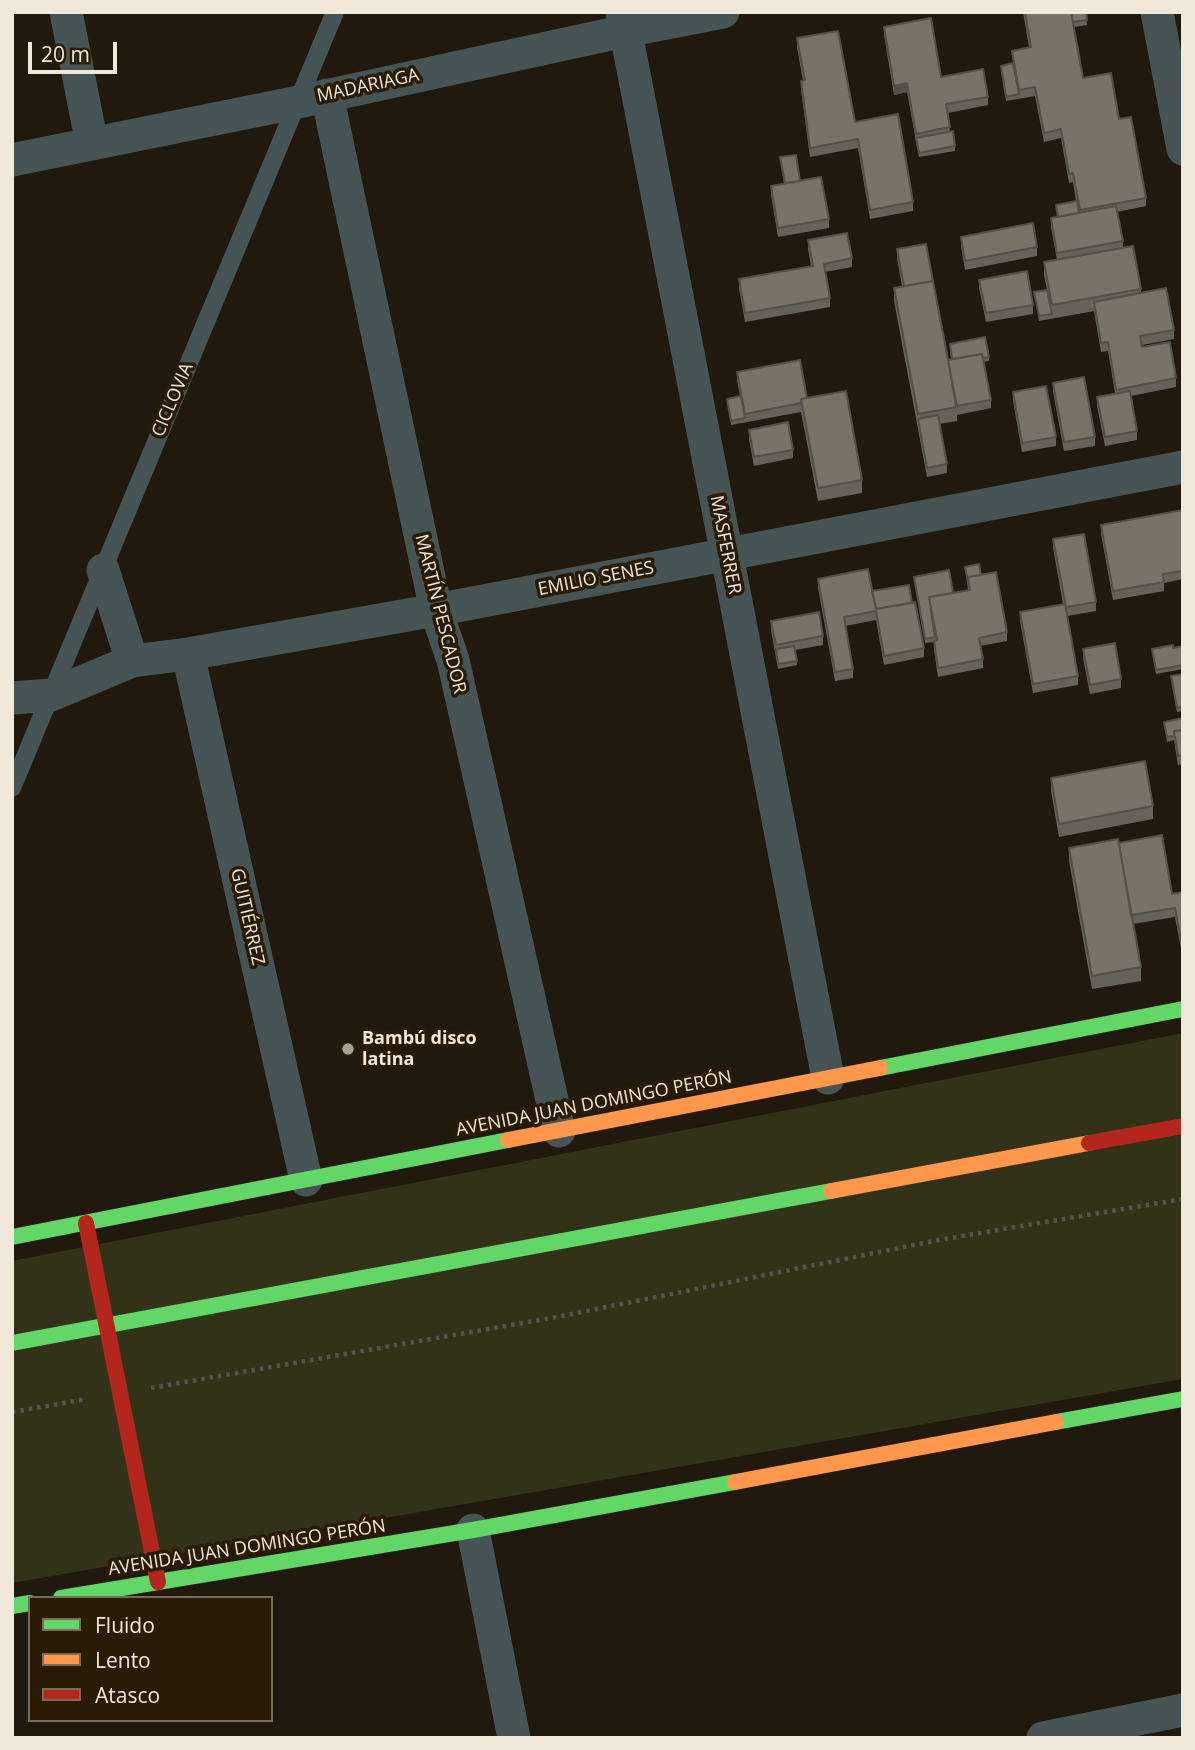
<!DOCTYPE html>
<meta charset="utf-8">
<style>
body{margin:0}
#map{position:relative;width:1195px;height:1750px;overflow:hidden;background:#21190d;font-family:"Open Sans",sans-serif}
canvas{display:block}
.frame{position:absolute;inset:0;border:14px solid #f1e8da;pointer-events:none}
.legend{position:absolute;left:28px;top:1596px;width:245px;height:126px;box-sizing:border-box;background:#291b05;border:2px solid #796d5a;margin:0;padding:9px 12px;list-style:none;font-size:21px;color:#f1e8da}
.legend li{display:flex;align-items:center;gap:14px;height:35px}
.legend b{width:35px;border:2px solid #796d5a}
.scale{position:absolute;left:28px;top:42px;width:89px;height:32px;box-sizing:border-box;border:4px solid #f1e8da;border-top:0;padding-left:9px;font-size:21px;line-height:24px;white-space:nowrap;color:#f1e8da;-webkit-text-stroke:5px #291b05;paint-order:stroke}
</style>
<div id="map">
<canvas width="1195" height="1750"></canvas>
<div class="frame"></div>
<ul class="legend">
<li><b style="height:9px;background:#63d668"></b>Fluido</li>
<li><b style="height:9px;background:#ff974d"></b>Lento</li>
<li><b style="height:9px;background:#b3261e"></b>Atasco</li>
</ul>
<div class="scale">20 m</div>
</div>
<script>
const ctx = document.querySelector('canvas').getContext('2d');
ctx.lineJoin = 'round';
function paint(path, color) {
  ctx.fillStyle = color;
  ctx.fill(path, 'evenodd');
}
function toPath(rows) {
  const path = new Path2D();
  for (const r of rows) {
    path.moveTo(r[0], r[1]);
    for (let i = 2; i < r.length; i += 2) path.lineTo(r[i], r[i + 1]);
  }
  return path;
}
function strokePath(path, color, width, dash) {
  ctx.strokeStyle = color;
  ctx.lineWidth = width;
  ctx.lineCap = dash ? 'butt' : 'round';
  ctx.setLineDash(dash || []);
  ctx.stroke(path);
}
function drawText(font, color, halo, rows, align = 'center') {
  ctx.font = font + ' "Open Sans",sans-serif';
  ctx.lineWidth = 7;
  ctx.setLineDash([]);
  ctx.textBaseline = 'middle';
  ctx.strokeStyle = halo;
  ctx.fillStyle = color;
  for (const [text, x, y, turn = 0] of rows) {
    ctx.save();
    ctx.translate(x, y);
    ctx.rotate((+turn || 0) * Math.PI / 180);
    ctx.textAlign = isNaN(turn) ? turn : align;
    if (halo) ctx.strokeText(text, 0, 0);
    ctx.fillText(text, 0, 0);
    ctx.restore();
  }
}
paint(toPath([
 [1183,1033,1183,1379,12,1583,12,1261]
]), '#323219');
strokePath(toPath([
 [151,1388,557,1317,944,1239,1183,1199],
 [12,1412,87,1399]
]), '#515552', 4.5, [3.5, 5]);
strokePath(toPath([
 [12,788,335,12]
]), '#465455', 18);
strokePath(toPath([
 [66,12,92,144],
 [622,12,828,1078],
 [1157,12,1183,149],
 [327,95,436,610,453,660,559,1131],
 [12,160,289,104,625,31,723,12],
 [103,570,132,661],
 [188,654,306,1180],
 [12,698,51,695,132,661,188,654,436,610,1183,467],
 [473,1530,514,1738],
 [1043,1738,1183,1710]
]), '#465455', 33);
strokePath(toPath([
 [880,1068,1183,1009],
 [12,1237,508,1140],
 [12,1343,831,1191],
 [1056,1422,1183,1399],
 [61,1598,473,1530,735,1482],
 [12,1606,30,1603]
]), '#63d668', 16);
strokePath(toPath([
 [508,1140,880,1068],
 [831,1191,1089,1143],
 [735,1482,1056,1422]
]), '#ff974d', 16);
strokePath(toPath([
 [1089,1143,1183,1126],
 [86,1223,158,1582]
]), '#b3261e', 16);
paint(toPath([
 [1023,12,1086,12,1087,25,1074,27,1083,78,1119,119,1146,198,1146,206,1117,212,1123,241,1123,248,1141,289,1141,293,1174,330,1174,339,1142,345,1142,347,1176,378,1176,387,1131,396,1137,431,1137,440,1105,446,1097,406,1097,397,1115,393,1108,351,1101,352,1094,311,1039,321,1034,292,1047,290,1044,275,1044,262,1057,260,1051,227,1051,218,1057,217,1056,205,1076,201,1073,182,1069,183,1061,138,1044,142,1035,96,1006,101,1001,66,1013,63,1012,51,1029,47],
 [884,27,941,77,988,97,988,105,948,113,950,132,955,146,955,151,919,157,907,92,894,95,884,35],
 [797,38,855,122,913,202,913,211,870,219,858,148,810,157,801,90,801,81,803,81,797,47],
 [780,157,800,181,829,219,829,228,778,237,771,195,771,186,784,183],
 [961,237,1037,247,1037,256,965,270,961,246],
 [808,240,852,258,852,267,825,272,830,298,830,307,745,322,739,288,739,279,811,266,808,249],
 [897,249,948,360,951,359,950,344,989,357,989,361,984,362,991,400,991,408,957,415,957,421,939,424,947,464,947,473,927,477,894,301,894,288,902,286,897,258],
 [979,280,1033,305,1033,314,986,322,979,288],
 [737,372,807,398,862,480,862,493,818,501,801,412,731,425,727,399,740,396,737,380],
 [1053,383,1095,437,1095,446,1064,451,1053,392],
 [1013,392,1056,437,1056,446,1022,452,1013,401],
 [749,430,793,450,793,458,754,466,749,439],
 [1183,510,1183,579,1164,583,1164,591,1113,600,1101,534,1101,525],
 [1053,539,1096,602,1096,611,1067,616,1078,676,1078,685,1033,693,1020,621,1020,612,1063,604,1053,548],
 [965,567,981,575,1007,632,1007,641,980,646,983,659,983,668,938,677,934,650,934,642,925,643,914,577,953,593,968,590],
 [818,579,872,591,912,603,924,648,924,657,884,665,876,620,845,626,853,669,853,678,835,681,818,588],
 [771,621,823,636,823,645,795,650,797,665,778,669,771,630],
 [1183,646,1183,669,1156,674,1152,649],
 [1083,649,1121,679,1121,688,1090,694,1083,658],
 [1183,674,1183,711,1177,712,1171,676],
 [1183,718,1183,764,1178,765,1174,740,1167,742,1164,722],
 [1051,778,1153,806,1153,819,1059,837,1051,791],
 [1119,843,1172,894,1183,892,1183,959,1175,917,1133,924,1141,967,1141,981,1092,989,1069,861,1069,848]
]), '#676259');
paint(toPath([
 [907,83,907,92,894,95,894,86]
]), '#545048');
const building = toPath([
 [1025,12,1071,12,1083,78,1111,73,1119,119,1131,117,1146,198,1080,210,1073,173,1069,174,1061,129,1044,133,1035,87,1019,90,1012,51,1031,47,1025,12],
 [1071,12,1086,12,1087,20,1073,22,1071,12],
 [931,18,941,77,983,69,988,97,946,104,950,127,916,134,907,83,894,86,884,27,931,18],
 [838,31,855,122,898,114,913,202,870,210,858,139,810,148,801,81,805,80,797,38,838,31],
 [1013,63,1019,94,1006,97,1001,66,1013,63],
 [953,131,955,146,919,153,916,138,953,131],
 [796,155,800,181,785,183,780,157,796,155],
 [821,177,829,219,778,228,771,186,821,177],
 [1077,201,1079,213,1058,217,1056,205,1077,201],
 [1116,206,1123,241,1057,253,1051,218,1116,206],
 [1033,223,1037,247,965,261,961,237,1033,223],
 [847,233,852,258,824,264,830,298,745,313,739,279,813,266,808,240,847,233],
 [926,244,933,281,904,286,897,249,926,244],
 [1133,246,1141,289,1052,305,1044,262,1133,246],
 [1027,271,1033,305,986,313,979,280,1027,271],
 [933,281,957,407,918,414,894,288,933,281],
 [1166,288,1174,330,1140,336,1142,347,1170,342,1176,378,1116,390,1108,342,1101,343,1094,302,1166,288],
 [1047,290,1052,314,1039,316,1034,292,1047,290],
 [985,337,989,357,983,358,982,354,952,359,950,344,985,337],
 [982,354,991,400,956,406,948,360,982,354],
 [800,360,807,398,801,399,801,403,745,414,737,372,800,360],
 [1084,377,1095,437,1064,442,1053,383,1084,377],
 [1046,386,1056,437,1022,443,1013,392,1046,386],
 [846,391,862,480,818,488,801,399,846,391],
 [1130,391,1137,431,1105,437,1097,397,1130,391],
 [741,396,745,418,731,421,727,399,741,396],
 [938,415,947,464,927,468,918,419,938,415],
 [788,422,793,450,754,457,749,430,788,422],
 [1183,510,1183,571,1163,574,1164,582,1113,591,1101,525,1183,510],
 [1084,534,1096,602,1066,607,1053,539,1084,534],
 [979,564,981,575,968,577,968,582,965,567,979,564],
 [868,569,876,609,915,602,924,648,884,656,876,611,844,617,853,669,835,672,818,579,868,569],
 [949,570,953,593,929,597,935,637,925,639,914,577,949,570],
 [996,572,1007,632,979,638,983,659,938,668,934,641,937,640,929,597,970,590,968,577,996,572],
 [909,585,912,603,876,609,872,591,909,585],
 [1065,604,1078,676,1033,684,1020,612,1065,604],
 [819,612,823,636,776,645,771,621,819,612],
 [1115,643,1121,679,1090,685,1083,649,1115,643],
 [1173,645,1173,648,1183,646,1183,665,1156,670,1152,649,1173,645],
 [794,646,797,661,778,664,776,649,794,646],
 [1183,674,1183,706,1177,708,1171,676,1183,674],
 [1183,718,1183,730,1174,731,1174,736,1167,737,1164,722,1183,718],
 [1183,730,1183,755,1178,756,1174,731,1183,730],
 [1145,761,1153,806,1059,824,1051,778,1145,761],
 [1162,835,1172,894,1183,892,1183,950,1175,908,1131,915,1119,843,1162,835],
 [1118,839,1141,967,1092,976,1069,848,1118,839]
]);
paint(building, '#787267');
strokePath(building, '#545048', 2);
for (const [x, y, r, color] of [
 [348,1049,7,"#a8a092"]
]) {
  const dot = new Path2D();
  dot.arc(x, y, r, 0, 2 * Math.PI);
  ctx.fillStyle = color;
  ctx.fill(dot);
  strokePath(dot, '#291b05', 2.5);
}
drawText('18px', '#f1e8da', '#291b05', [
 ["MADARIAGA",368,86,-12],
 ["CICLOVIA",173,400,-67],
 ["MASFERRER",725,545,79],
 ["EMILIO SENES",596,579,-11],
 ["MARTÍN PESCADOR",440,614,76],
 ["GUITIÉRREZ",247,917,77],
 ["AVENIDA JUAN DOMINGO PERÓN",594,1104,-11],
 ["AVENIDA JUAN DOMINGO PERÓN",247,1548,-9]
]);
drawText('bold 18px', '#f1e8da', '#291b05', [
 ["Bambú disco",362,1039],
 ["latina",362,1060]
], 'left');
</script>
